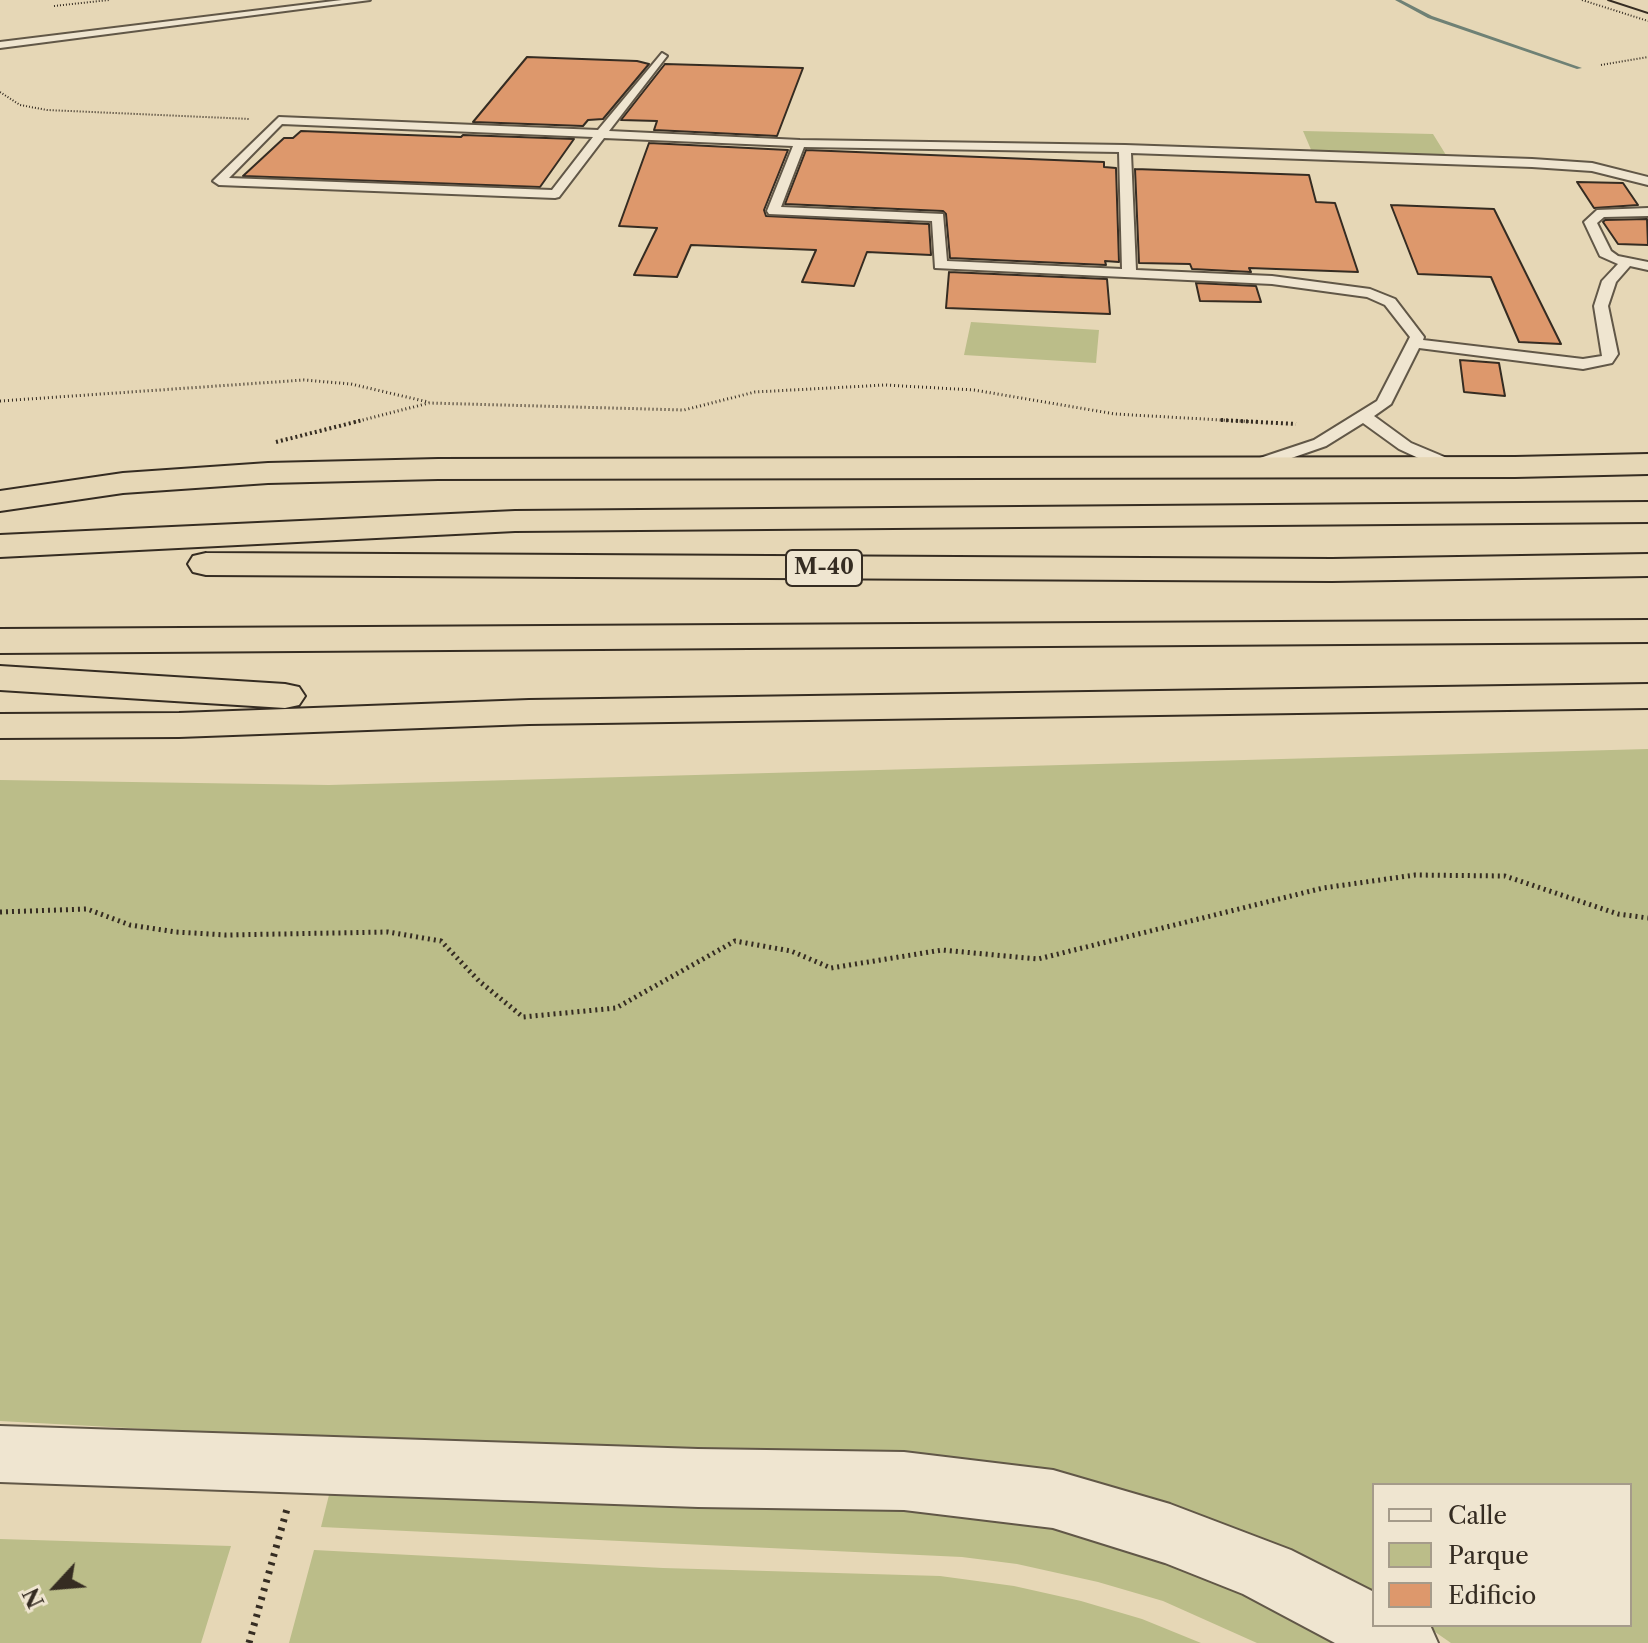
<!DOCTYPE html>
<style>
body{margin:0}
#map{position:relative;width:1648px;height:1643px;overflow:hidden;background:#e6d7b6;font-family:"Libre Caslon Text",serif}
canvas{display:block}
.legend{position:absolute;left:1372px;top:1483px;width:260px;height:144px;box-sizing:border-box;background:#efe5d0;border:2px solid #a59b8a;margin:0;padding:10px 14px;list-style:none;font-size:24px;color:#352c22}
.legend li{display:flex;align-items:center;gap:16px;height:40px}
.legend b{width:40px;border:2px solid #a59b8a}
.north{position:absolute;left:16px;top:1547px;width:80px;height:80px;-webkit-text-stroke:6px #efe5d0;paint-order:stroke;rotate:244deg;font-size:22px;font-weight:700;line-height:32px;text-align:center;color:#352c22}
.north::after{content:'';display:block;margin:auto;width:28px;height:36px;background:#352c22;clip-path:polygon(50% 0,100% 100%,50% 72%,0 100%)}
</style>
<div id="map">
<canvas width="1648" height="1643"></canvas>
<ul class="legend">
<li><b style="height:10px;background:#efe5d0"></b>Calle</li>
<li><b style="height:22px;background:#bbbd89"></b>Parque</li>
<li><b style="height:22px;background:#dd986c"></b>Edificio</li>
</ul>
<div class="north">N</div>
</div>
<script>
const ctx = document.querySelector('canvas').getContext('2d');
ctx.lineJoin = 'round';
function paint(path, color) {
  ctx.fillStyle = color;
  ctx.fill(path, 'evenodd');
}
function toPath(rows) {
  const path = new Path2D();
  for (const r of rows) {
    path.moveTo(r[0], r[1]);
    for (let i = 2; i < r.length; i += 2) path.lineTo(r[i], r[i + 1]);
  }
  return path;
}
function strokePath(path, color, width, dash) {
  ctx.strokeStyle = color;
  ctx.lineWidth = width;
  ctx.lineCap = dash ? 'butt' : 'round';
  ctx.setLineDash(dash || []);
  ctx.stroke(path);
}
function drawText(font, color, halo, rows, align = 'center') {
  ctx.font = font + ' "Libre Caslon Text",serif';
  ctx.lineWidth = 6;
  ctx.setLineDash([]);
  ctx.textBaseline = 'middle';
  ctx.strokeStyle = halo;
  ctx.fillStyle = color;
  for (const [text, x, y, turn = 0] of rows) {
    ctx.save();
    ctx.translate(x, y);
    ctx.rotate((+turn || 0) * Math.PI / 180);
    ctx.textAlign = isNaN(turn) ? turn : align;
    if (halo) ctx.strokeText(text, 0, 0);
    ctx.fillText(text, 0, 0);
    ctx.restore();
  }
}
paint(toPath([
 [1303,131,1433,134,1446,155,1312,152],
 [971,322,1099,330,1096,363,964,355],
 [1648,749,1648,1643,1451,1643,1425,1625,1630,1625,1630,1485,1374,1485,1374,1598,1290,1555,605,1454,0,1421,0,780,329,785],
 [331,1487,950,1512,1037,1525,1101,1540,1186,1567,1356,1643,1257,1643,1163,1601,1098,1582,1017,1564,962,1557,321,1527],
 [0,1539,231,1546,201,1643,0,1643],
 [314,1550,663,1568,940,1576,1014,1586,1081,1601,1142,1619,1201,1643,289,1643]
]), '#bbbd89');
paint(toPath([
 [1395,0,1401,0,1432,16,1582,68,1577,69,1428,18,1395,0]
]), '#6f8175');
const building = toPath([
 [527,57,637,61,649,64,603,119,588,120,583,126,473,122,527,57],
 [665,64,803,68,777,136,654,130,657,121,621,120,665,64],
 [301,131,461,137,463,135,574,139,540,187,243,176,284,138,293,138,301,131],
 [649,143,788,150,764,210,766,216,929,224,931,255,867,252,854,286,802,282,816,250,691,245,677,277,634,275,657,228,619,226,649,143],
 [806,150,1104,162,1104,167,1116,168,1119,262,1105,261,1106,265,950,258,946,214,943,211,785,204,806,150],
 [1135,169,1309,175,1316,202,1335,203,1358,272,1249,268,1251,272,1192,269,1190,264,1139,263,1135,169],
 [1577,182,1623,183,1638,205,1594,208,1577,182],
 [1391,205,1494,209,1561,344,1519,342,1491,277,1418,274,1391,205],
 [1605,220,1647,219,1648,245,1618,244,1603,222,1605,220],
 [949,272,1107,279,1110,314,946,308,949,272],
 [1196,283,1256,286,1261,302,1200,301,1196,283],
 [1460,360,1499,363,1505,396,1464,392,1460,360]
]);
paint(building, '#dd986c');
strokePath(building, '#352c22', 2);
const service = toPath([
 [342,0,370,0,0,48,0,42,342,0],
 [662,53,667,56,609,131,800,140,1125,145,1532,159,1592,163,1648,177,1648,185,1592,171,1532,167,1131,153,1136,270,1272,276,1370,289,1395,299,1424,337,1423,340,1583,359,1602,356,1594,306,1602,281,1618,264,1600,256,1584,222,1597,210,1648,208,1648,216,1604,217,1597,223,1611,251,1618,256,1648,262,1648,270,1630,266,1616,282,1608,306,1618,354,1612,363,1583,369,1419,348,1391,404,1374,416,1411,443,1454,461,1456,465,1454,469,1442,469,1399,449,1363,423,1326,446,1254,471,1248,470,1246,466,1248,462,1314,440,1377,401,1410,337,1385,305,1367,297,1272,284,935,268,932,221,769,214,767,211,793,146,604,138,559,197,555,198,219,185,213,181,279,117,598,130,662,53],
 [282,124,593,137,552,190,229,178,282,124],
 [804,147,1119,152,1122,269,947,261,943,214,781,207,804,147]
]);
const minor = toPath([
 [0,1426,698,1449,904,1452,1053,1470,1170,1504,1291,1550,1374,1592,1374,1625,1430,1625,1438,1643,1335,1643,1243,1594,1165,1563,1053,1528,904,1510,698,1507,0,1482,0,1426]
]);
const motorway = toPath([
 [1648,454,1648,474,1515,477,438,479,268,483,123,493,0,511,0,491,123,473,268,463,438,459,1515,457,1648,454],
 [1648,502,1648,522,515,531,0,557,0,535,515,511,1648,502],
 [206,553,1332,559,1648,554,1648,576,1332,581,206,575,193,572,188,564,193,556,206,553],
 [1648,620,1648,642,0,653,0,629,1648,620],
 [0,666,285,684,299,687,305,696,299,705,285,708,0,690,0,666],
 [1648,684,1648,708,529,724,179,737,0,738,0,714,179,713,529,700,1648,684]
]);
strokePath(service, '#615747', 4);
strokePath(minor, '#615747', 4);
strokePath(motorway, '#352c22', 4);
strokePath(toPath([
 [1582,0,1648,21],
 [54,6,109,0],
 [1601,65,1648,57],
 [0,92,20,105,47,110,250,119]
]), '#352c22', 2, [1, 2]);
strokePath(toPath([
 [0,401,304,380,351,384,428,402],
 [355,422,429,403,684,410,755,392,885,385,974,390,1115,414,1257,422]
]), '#352c22', 3, [1, 3]);
strokePath(toPath([
 [1221,420,1296,424],
 [276,442,363,420]
]), '#352c22', 4, [2, 3]);
strokePath(toPath([
 [0,912,87,909,130,925,176,932,226,935,388,932,441,941,479,981,523,1017,616,1008,735,941,791,951,831,968,942,950,1038,959,1323,888,1415,875,1505,876,1618,914,1648,918]
]), '#352c22', 5, [2, 4]);
strokePath(toPath([
 [249,1643,287,1509]
]), '#352c22', 7, [3, 6]);
paint(service, '#efe5d0');
paint(minor, '#efe5d0');
paint(motorway, '#e6d7b6');
strokePath(toPath([
 [1608,0,1648,13]
]), '#352c22', 2);
for (const [x, y, w] of [
 [824,568,76]
]) {
  const box = new Path2D();
  box.roundRect(x - w / 2, y - 18, w, 36, 6);
  ctx.fillStyle = '#efe5d0';
  ctx.fill(box);
  strokePath(box, '#352c22', 2);
}
drawText('bold 22px', '#352c22', null, [
 ["M-40",824,568]
]);
</script>
